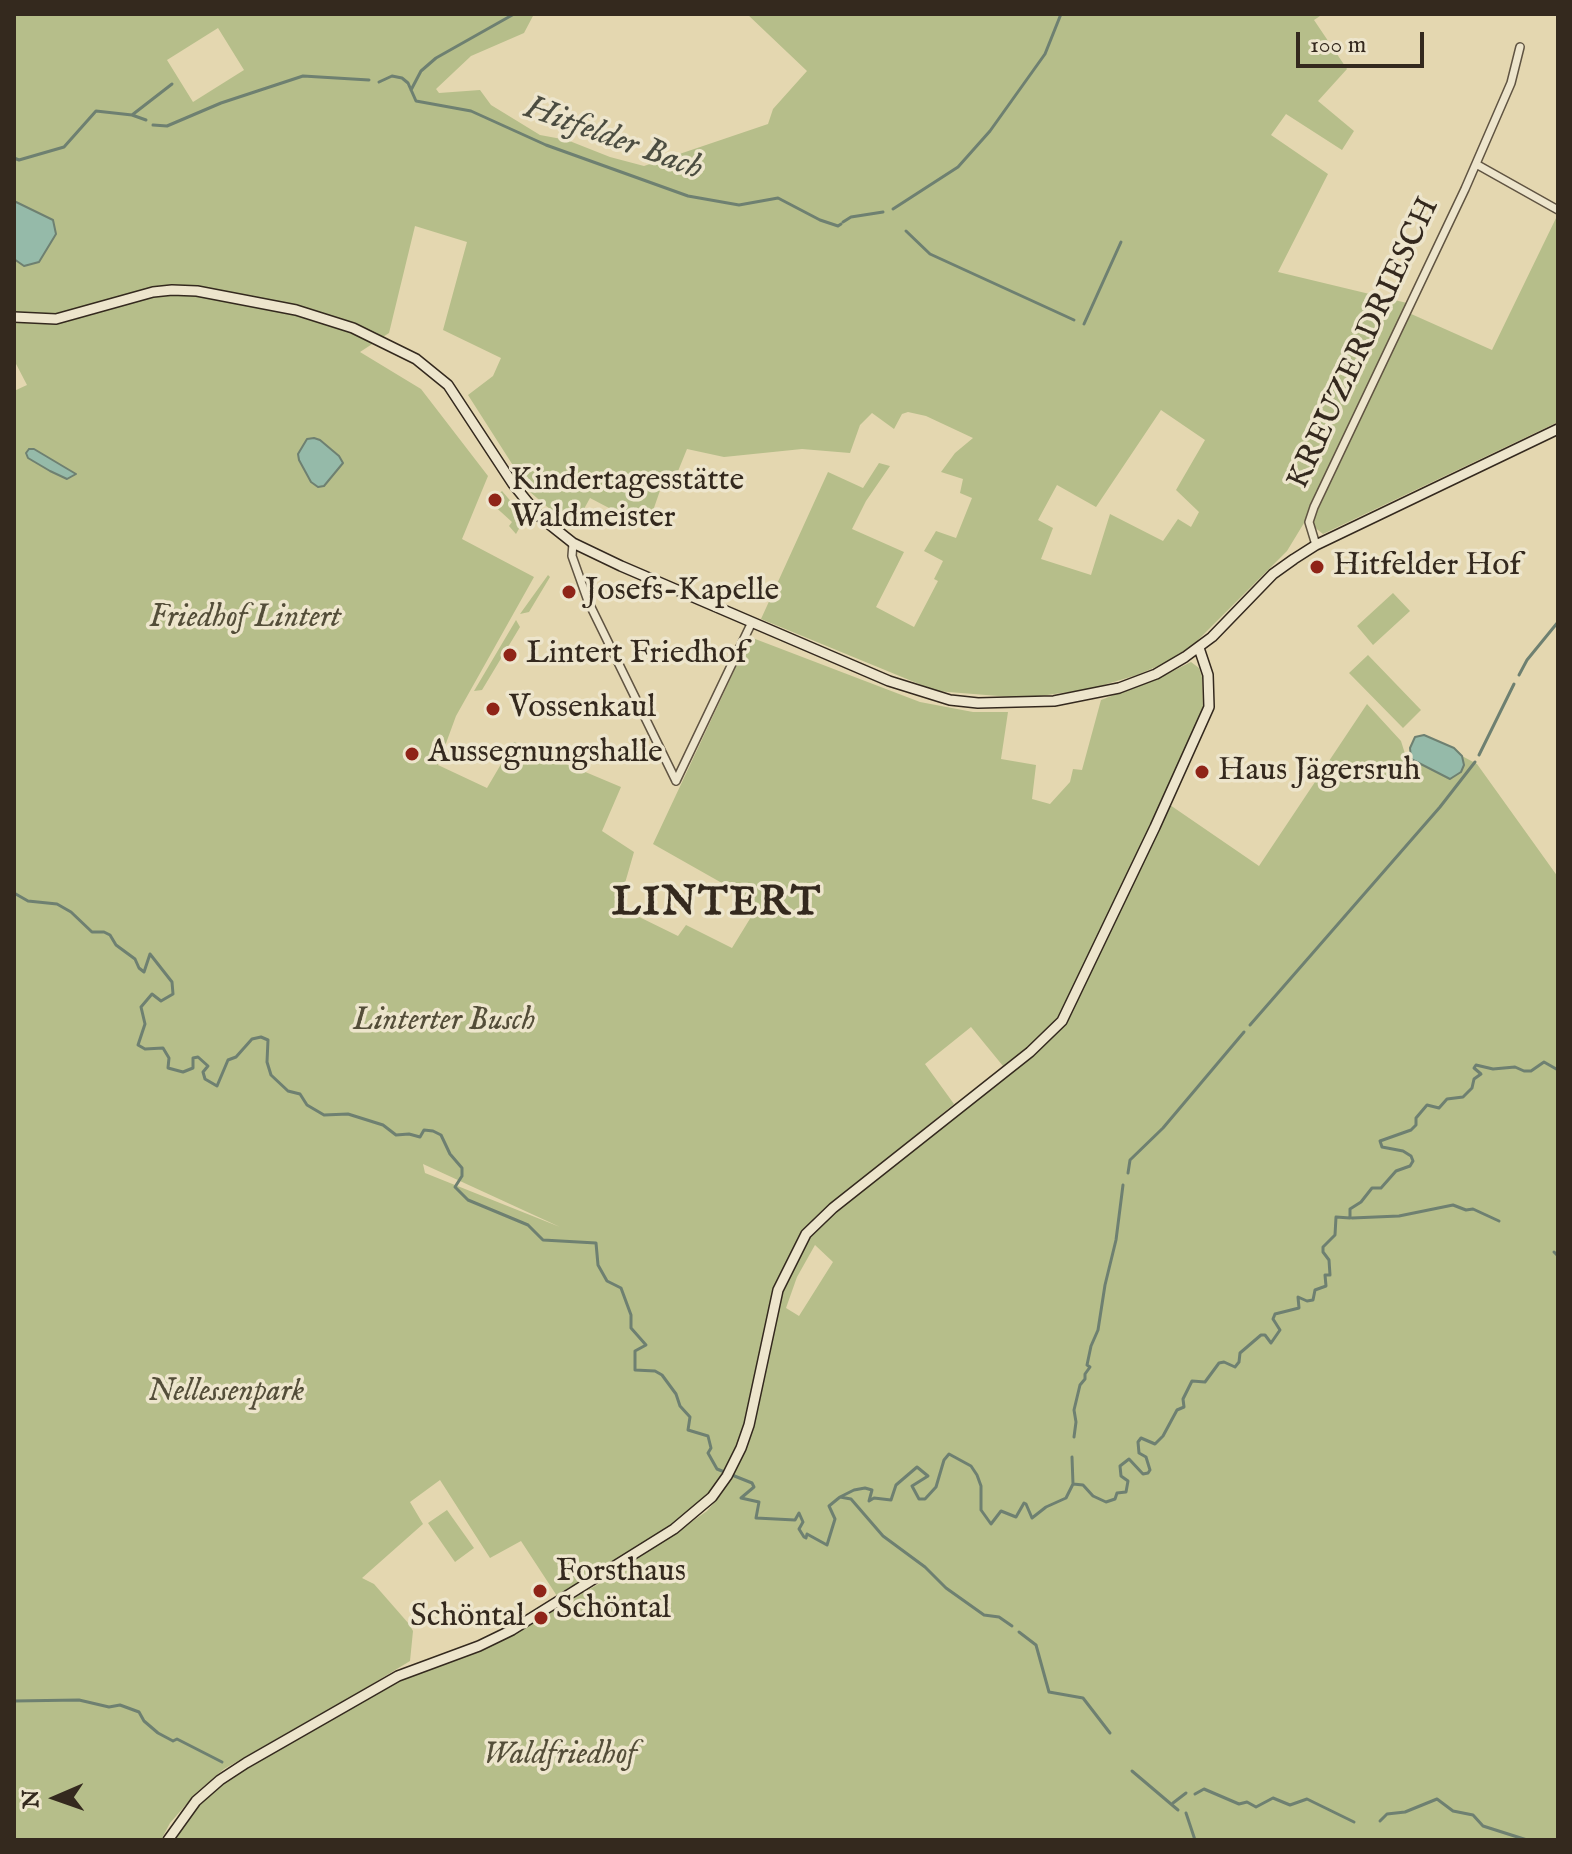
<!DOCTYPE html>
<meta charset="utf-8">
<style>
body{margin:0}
#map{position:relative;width:1572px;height:1854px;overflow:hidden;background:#e4d7b0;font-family:"IM FELL English",serif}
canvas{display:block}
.frame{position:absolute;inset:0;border:16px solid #34291e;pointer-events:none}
.north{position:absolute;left:16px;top:1758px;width:80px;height:80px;-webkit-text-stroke:6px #ede5cc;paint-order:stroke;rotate:268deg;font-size:22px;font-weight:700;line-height:32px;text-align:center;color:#34291e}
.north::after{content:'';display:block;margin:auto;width:28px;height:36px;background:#34291e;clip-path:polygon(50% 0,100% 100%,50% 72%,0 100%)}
.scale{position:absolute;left:1296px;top:32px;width:128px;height:36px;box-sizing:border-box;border:4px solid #34291e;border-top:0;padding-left:10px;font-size:24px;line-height:28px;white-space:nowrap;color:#34291e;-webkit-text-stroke:6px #ede5cc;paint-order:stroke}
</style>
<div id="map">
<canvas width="1572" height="1854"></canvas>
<div class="frame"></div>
<div class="north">N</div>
<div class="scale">100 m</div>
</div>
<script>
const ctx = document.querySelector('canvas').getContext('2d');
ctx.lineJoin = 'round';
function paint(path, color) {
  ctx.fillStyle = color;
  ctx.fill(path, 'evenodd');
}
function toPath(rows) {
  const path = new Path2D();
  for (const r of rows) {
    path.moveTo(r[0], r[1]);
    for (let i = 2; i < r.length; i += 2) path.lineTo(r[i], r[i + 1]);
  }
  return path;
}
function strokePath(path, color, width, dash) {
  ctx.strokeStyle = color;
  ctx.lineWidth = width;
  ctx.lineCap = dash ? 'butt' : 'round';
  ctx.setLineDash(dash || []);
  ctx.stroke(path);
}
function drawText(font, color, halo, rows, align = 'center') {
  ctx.font = font + ' "IM FELL English",serif';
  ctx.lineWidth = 7;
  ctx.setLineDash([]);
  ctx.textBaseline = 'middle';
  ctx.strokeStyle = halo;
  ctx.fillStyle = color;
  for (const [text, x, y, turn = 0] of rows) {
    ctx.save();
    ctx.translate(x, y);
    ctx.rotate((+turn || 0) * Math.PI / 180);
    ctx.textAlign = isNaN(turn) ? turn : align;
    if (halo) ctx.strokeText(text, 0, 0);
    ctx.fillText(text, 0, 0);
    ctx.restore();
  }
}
paint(toPath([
 [14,14,534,14,524,33,471,56,436,89,439,93,480,90,491,105,540,135,567,140,610,157,644,166,768,124,773,109,807,71,747,14,1323,14,1314,20,1347,69,1318,101,1354,131,1342,150,1286,114,1271,135,1328,174,1278,272,1407,303,1304,523,1287,551,1194,644,1165,663,1137,675,1090,689,1040,696,1011,697,936,691,761,619,828,472,863,488,879,463,890,466,866,501,852,529,904,552,876,607,914,627,938,581,934,579,943,561,924,551,936,531,956,538,972,498,960,493,963,479,941,472,955,453,973,438,926,416,908,412,902,414,894,429,872,413,860,425,850,453,802,449,724,457,687,449,674,481,664,479,647,528,590,498,573,529,530,492,468,395,493,376,501,358,443,330,467,242,415,226,389,333,360,352,421,389,488,476,462,539,534,577,456,716,438,765,487,788,514,742,621,787,602,831,634,852,623,890,629,912,678,936,686,925,732,948,759,904,653,844,750,637,920,702,973,712,1008,712,1001,759,1036,765,1032,799,1050,804,1070,782,1073,769,1082,770,1101,700,1163,676,1191,662,1199,668,1202,677,1203,707,1169,788,1063,1011,1045,1033,1003,1066,971,1027,925,1064,954,1104,814,1219,819,1224,1051,1038,1070,1014,1170,805,1259,866,1367,704,1401,741,1406,757,1450,779,1464,765,1462,756,1477,764,1558,877,1558,1840,174,1840,199,1806,222,1784,373,1692,412,1674,486,1647,519,1631,605,1580,687,1525,707,1511,722,1493,716,1485,681,1519,557,1596,521,1541,490,1558,440,1480,410,1502,423,1524,362,1578,374,1584,409,1624,413,1631,410,1661,359,1692,224,1769,197,1792,170,1823,161,1840,14,1840,14,391,27,385,14,360,14,259,53,220,14,201],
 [218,28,244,70,193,102,167,60],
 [1161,410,1205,440,1176,490,1199,512,1191,527,1178,519,1163,541,1110,514,1091,575,1041,559,1053,528,1038,520,1057,485,1096,507],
 [423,1164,560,1227,425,1173],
 [815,1245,833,1262,799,1316,786,1308,797,1277],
 [1558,214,1558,422,1323,534,1313,526,1314,518,1409,313,1492,350],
 [502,491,525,518,516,534,509,526,512,522,490,502],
 [548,575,550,577,529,612,520,614],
 [1393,593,1410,611,1373,645,1357,626],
 [516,620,520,627,482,690,474,691],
 [1368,655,1421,710,1403,728,1349,673],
 [447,1510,474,1548,455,1562,428,1523]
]), '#b6be8a');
const water = toPath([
 [14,201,53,220,56,234,39,262,24,266,14,259,14,201],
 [314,438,320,440,339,456,343,463,324,486,318,487,311,482,299,460,298,454,307,439,314,438],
 [29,449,34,449,76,474,67,479,50,471,28,458,26,453,29,449],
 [1424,735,1454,748,1462,756,1464,765,1461,772,1450,779,1411,759,1410,748,1415,737,1424,735]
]);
paint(water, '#95baa9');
strokePath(water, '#6e8071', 2);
strokePath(toPath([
 [379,82,392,76,402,78,408,83,416,101,471,111,546,145,688,196,739,205,778,198,820,220,838,226,841,224],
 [411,90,421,71,436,58,514,14],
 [132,115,172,84],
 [153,125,167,126,221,103,303,76,369,80],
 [14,158,19,160,64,147,96,111,132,115,146,120],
 [893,209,958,167,990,131,1045,54,1061,14],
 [843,222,851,217,883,212],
 [906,231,930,254,1074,320],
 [1084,324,1121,242],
 [1519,675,1527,660,1558,622],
 [1479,755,1514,684],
 [14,893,28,901,57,904,71,912,92,932,104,932,110,935,116,945,135,959,139,968,144,972,150,954,172,982,173,994,161,1001,152,994,141,1007,145,1024,138,1045,145,1049,163,1048,169,1058,168,1068,183,1072,193,1068,193,1058,198,1057,208,1066,203,1072,205,1079,217,1086,228,1060,236,1057,252,1039,261,1037,268,1040,267,1062,271,1075,288,1091,300,1094,307,1105,324,1115,348,1114,383,1125,396,1135,409,1134,420,1137,424,1130,433,1131,441,1135,450,1154,462,1168,462,1176,455,1187,468,1200,528,1225,543,1240,596,1243,598,1265,607,1281,621,1288,631,1315,631,1328,646,1345,635,1351,635,1370,655,1371,662,1375,676,1394,680,1406,690,1417,688,1430,708,1436,711,1448,708,1453,717,1469,752,1483,754,1487,741,1498,759,1502,756,1518,795,1520,799,1513,803,1522,799,1529,804,1537,806,1538,807,1534,827,1545,835,1519,829,1506,840,1497,854,1490,865,1488,872,1490,869,1501,874,1498,891,1500,896,1485,917,1467,928,1476,912,1486,919,1499,925,1499,936,1487,944,1460,949,1454,971,1466,977,1475,981,1486,981,1510,991,1524,1001,1511,1016,1517,1024,1503,1026,1504,1032,1518,1046,1507,1066,1498,1073,1484,1083,1485,1093,1496,1106,1502,1115,1499,1117,1493,1126,1492,1128,1481,1121,1476,1120,1466,1129,1459,1143,1474,1148,1473,1150,1470,1146,1457,1139,1453,1138,1442,1141,1438,1155,1444,1163,1436,1177,1410,1184,1407,1183,1399,1192,1381,1205,1382,1219,1363,1224,1362,1235,1367,1239,1362,1240,1353,1261,1335,1265,1335,1271,1343,1280,1330,1273,1319,1275,1314,1299,1308,1298,1297,1307,1301,1313,1300,1315,1290,1326,1286,1325,1275,1330,1275,1329,1260,1323,1252,1323,1247,1335,1235,1336,1217,1350,1218,1350,1209,1361,1202,1372,1188,1381,1188,1396,1171,1410,1166,1413,1161,1411,1156,1403,1151,1382,1147,1380,1141,1411,1130,1416,1125,1416,1118,1427,1105,1439,1108,1447,1099,1463,1097,1472,1088,1474,1079,1481,1074,1474,1068,1476,1065,1493,1069,1515,1067,1524,1071,1531,1071,1544,1062,1558,1070],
 [1250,1025,1440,807,1475,762],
 [1128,1173,1130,1160,1163,1128,1244,1032],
 [1352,1218,1399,1216,1453,1205,1466,1210,1473,1209,1499,1221],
 [1554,1252,1558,1256],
 [1074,1437,1076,1422,1074,1410,1080,1385,1085,1379,1085,1374,1090,1367,1087,1365,1091,1346,1098,1330,1105,1285,1116,1240,1123,1185],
 [1072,1457,1073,1484],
 [840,1497,851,1499,883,1536,925,1567,946,1588,984,1615,999,1617,1012,1626],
 [1019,1632,1036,1645,1049,1692,1083,1698,1110,1733],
 [14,1701,79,1700,109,1707,120,1705,139,1712,144,1721,158,1733,173,1741,177,1739,222,1762],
 [1132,1771,1178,1810],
 [1195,1794,1204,1789,1239,1804,1247,1802,1256,1807,1273,1798,1290,1805,1307,1799,1354,1822],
 [1173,1803,1186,1793],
 [1186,1813,1195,1840],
 [1380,1821,1387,1814,1405,1812,1437,1799,1453,1811,1473,1815,1483,1826,1527,1840]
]), '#6e8071', 3);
const street = toPath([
 [1476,164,1558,210],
 [573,543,572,556,588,601,676,781],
 [1316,545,1309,522,1314,507,1465,189,1511,83,1520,47],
 [676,781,752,622]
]);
const secondary = toPath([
 [14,317,56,319,153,292,172,290,197,291,296,310,353,328,416,359,448,385,513,484,539,516,573,543,621,566,889,681,950,700,978,703,1054,701,1119,688,1156,674,1185,657,1212,637,1273,574,1294,559,1316,545,1558,429],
 [168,1840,196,1801,220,1780,246,1763,398,1676,479,1646,512,1630,674,1529,712,1497,727,1476,741,1448,749,1425,778,1290,806,1234,833,1208,1030,1052,1062,1021,1155,827,1209,707,1208,675,1199,648]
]);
strokePath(street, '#605442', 10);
strokePath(secondary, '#34291e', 12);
strokePath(street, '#ede5cc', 7);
strokePath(secondary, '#ede5cc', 9);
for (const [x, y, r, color] of [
 [495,500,8,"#8f2418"],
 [1317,567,8,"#8f2418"],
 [569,592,8,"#8f2418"],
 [510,655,8,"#8f2418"],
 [493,709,8,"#8f2418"],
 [412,754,8,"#8f2418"],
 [1202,772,8,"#8f2418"],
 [540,1591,8,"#8f2418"],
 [541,1618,8,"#8f2418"]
]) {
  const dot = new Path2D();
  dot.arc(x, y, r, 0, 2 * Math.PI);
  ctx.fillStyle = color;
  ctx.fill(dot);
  strokePath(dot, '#ede5cc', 3);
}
drawText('32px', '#34291e', '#ede5cc', [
 ["KREUZERDRIESCH",1365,344,-65]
]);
drawText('32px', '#34291e', '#ede5cc', [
 ["Kindertagesstätte",511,482],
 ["Waldmeister",511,519],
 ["Hitfelder Hof",1333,567],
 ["Josefs-Kapelle",585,592],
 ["Lintert Friedhof",526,655],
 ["Vossenkaul",509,709],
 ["Aussegnungshalle",428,754],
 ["Haus Jägersruh",1218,772],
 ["Forsthaus",556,1573],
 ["Schöntal",556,1610],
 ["Schöntal",525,1618,"right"]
], 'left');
drawText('italic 32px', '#544e39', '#ede5cc', [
 ["Friedhof Lintert",245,619],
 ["Linterter Busch",444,1022],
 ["Nellessenpark",226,1393],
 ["Waldfriedhof",560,1756]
]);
drawText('italic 34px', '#4c4d41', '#ede5cc', [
 ["Hitfelder Bach",613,140,20]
]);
ctx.letterSpacing = '2px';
drawText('bold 40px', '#34291e', '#ede5cc', [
 ["LINTERT",717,906]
]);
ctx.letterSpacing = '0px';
</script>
